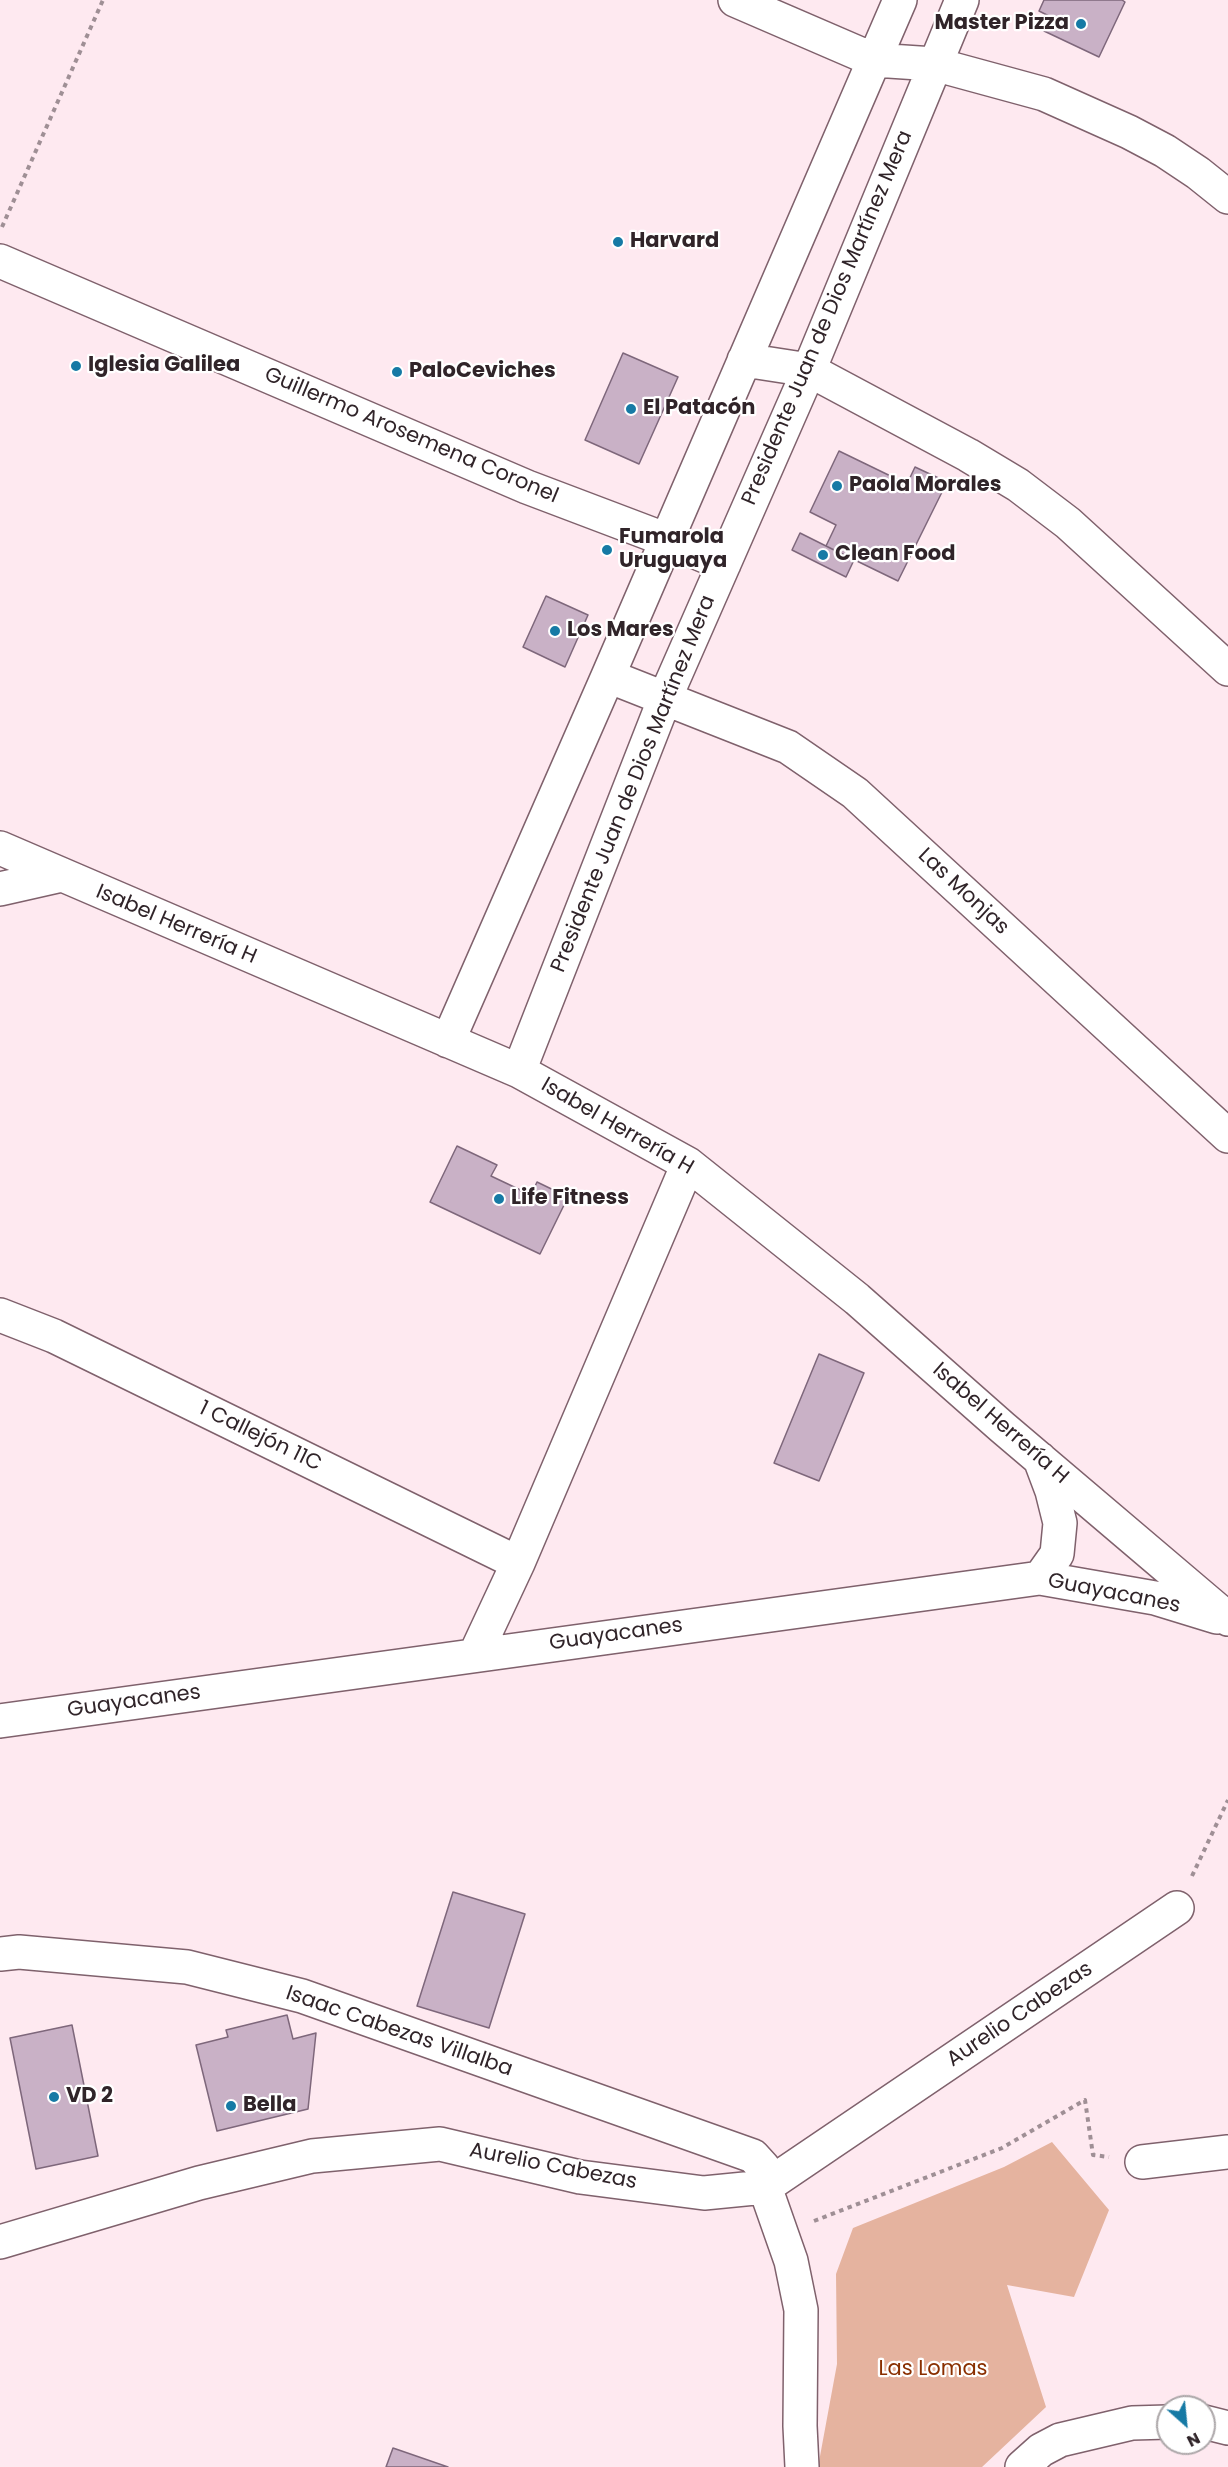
<!DOCTYPE html>
<meta charset="utf-8">
<style>
body{margin:0}
#map{position:relative;width:1228px;height:2467px;overflow:hidden;background:#fee9f0;font-family:Poppins,sans-serif}
canvas{display:block}
.north{position:absolute;left:1156px;top:2395px;width:60px;height:60px;box-sizing:border-box;background:#fff;border:2px solid #aca7a9;border-radius:50%;rotate:153deg;font-size:16px;font-weight:700;line-height:24px;text-align:center;color:#302429}
.north::after{content:'';display:block;margin:auto;width:21px;height:27px;background:#167aa5;clip-path:polygon(50% 0,100% 100%,50% 72%,0 100%)}
</style>
<div id="map">
<canvas width="1228" height="2467"></canvas>
<div class="north">N</div>
</div>
<script>
const ctx = document.querySelector('canvas').getContext('2d');
ctx.lineJoin = 'round';
function paint(path, color) {
  ctx.fillStyle = color;
  ctx.fill(path, 'evenodd');
}
function toPath(rows) {
  const path = new Path2D();
  for (const r of rows) {
    path.moveTo(r[0], r[1]);
    for (let i = 2; i < r.length; i += 2) path.lineTo(r[i], r[i + 1]);
  }
  return path;
}
function strokePath(path, color, width, dash) {
  ctx.strokeStyle = color;
  ctx.lineWidth = width;
  ctx.lineCap = dash ? 'butt' : 'round';
  ctx.setLineDash(dash || []);
  ctx.stroke(path);
}
function drawText(font, color, halo, rows, align = 'center') {
  ctx.font = font + ' Poppins,sans-serif';
  ctx.lineWidth = 4.5;
  ctx.setLineDash([]);
  ctx.textBaseline = 'middle';
  ctx.strokeStyle = halo;
  ctx.fillStyle = color;
  for (const [text, x, y, turn = 0] of rows) {
    ctx.save();
    ctx.translate(x, y);
    ctx.rotate((+turn || 0) * Math.PI / 180);
    ctx.textAlign = isNaN(turn) ? turn : align;
    if (halo) ctx.strokeText(text, 0, 0);
    ctx.fillText(text, 0, 0);
    ctx.restore();
  }
}
paint(toPath([
 [1052,2142,1109,2210,1074,2297,1007,2285,1046,2407,982,2467,818,2467,837,2364,836,2274,853,2228,1004,2167]
]), '#e5b39f');
const building = toPath([
 [1044,0,1122,0,1125,2,1099,57,1044,31,1051,17,1039,11,1044,0],
 [623,353,678,377,639,464,585,440,623,353],
 [839,451,907,484,915,467,947,482,898,581,826,546,836,525,810,512,839,451],
 [800,533,854,560,846,577,792,550,800,533],
 [546,596,588,615,565,667,523,647,546,596],
 [457,1146,497,1165,491,1176,531,1195,537,1182,568,1197,540,1254,430,1202,457,1146],
 [819,1354,864,1373,819,1481,774,1463,819,1354],
 [453,1892,525,1914,489,2028,417,2006,453,1892],
 [287,2015,293,2039,316,2033,308,2109,217,2131,196,2045,228,2037,226,2030,287,2015],
 [72,2025,98,2156,36,2169,10,2038,72,2025],
 [393,2448,448,2467,386,2467,393,2448]
]);
paint(building, '#c9b1c6');
strokePath(building, '#7e677b', 1.5);
const minor = toPath([
 [735,0,874,60,934,64,1044,94,1129,132,1165,151,1198,173,1228,197],
 [0,261,527,487,667,540,724,564],
 [744,360,809,370,968,455,1018,485,1068,523,1228,669],
 [608,676,788,747,855,793,1228,1136],
 [0,848,519,1071,688,1164,857,1299,1002,1427,1228,1619],
 [0,889,62,875],
 [448,1041,608,676,900,0],
 [519,1071,665,698,809,370,962,0],
 [0,1315,54,1336,518,1563],
 [1040,1459,1052,1491,1060,1523,1057,1554,1040,1578],
 [475,1655,518,1563,688,1164],
 [0,1721,1040,1578,1155,1598,1217,1617],
 [0,1954,19,1952,187,1967,302,1996,753,2156,763,2167,765,2187,791,2261,801,2310,800,2426,802,2467],
 [1142,2162,1228,2152],
 [0,2242,199,2183,312,2156,440,2144,580,2177,704,2193,765,2187,1177,1908],
 [1204,2422,1228,2428],
 [1022,2467,1041,2450,1060,2440,1132,2423,1168,2422]
]);
strokePath(minor, '#7f616c', 36);
strokePath(toPath([
 [2,227,103,0],
 [1192,1876,1228,1800],
 [814,2221,1002,2148,1085,2100,1093,2155,1109,2157]
]), '#9f8f95', 4, [4.5, 4.5]);
strokePath(minor, '#fff', 33);
for (const [x, y, r, color] of [
 [1081,24,6,"#167aa5"],
 [618,242,6,"#167aa5"],
 [76,366,6,"#167aa5"],
 [397,372,6,"#167aa5"],
 [631,409,6,"#167aa5"],
 [837,486,6,"#167aa5"],
 [607,550,6,"#167aa5"],
 [823,555,6,"#167aa5"],
 [555,631,6,"#167aa5"],
 [499,1199,6,"#167aa5"],
 [54,2097,6,"#167aa5"],
 [231,2106,6,"#167aa5"]
]) {
  const dot = new Path2D();
  dot.arc(x, y, r, 0, 2 * Math.PI);
  ctx.fillStyle = color;
  ctx.fill(dot);
  strokePath(dot, '#fff', 2);
}
drawText('bold 21px', '#302429', '#fff', [
 ["Master Pizza",1069,24,"right"],
 ["Harvard",630,242],
 ["Iglesia Galilea",88,366],
 ["PaloCeviches",409,372],
 ["El Patacón",643,409],
 ["Paola Morales",849,486],
 ["Fumarola",619,538],
 ["Uruguaya",619,562],
 ["Clean Food",835,555],
 ["Los Mares",567,631],
 ["Life Fitness",511,1199],
 ["VD 2",66,2097],
 ["Bella",243,2106]
], 'left');
drawText('21px', '#302429', '#fff', [
 ["Presidente Juan de Dios Martínez Mera",828,318,-67],
 ["Guillermo Arosemena Coronel",411,436,23],
 ["Presidente Juan de Dios Martínez Mera",634,784,-68],
 ["Las Monjas",963,892,43],
 ["Isabel Herrería H",176,925,23],
 ["Isabel Herrería H",617,1127,30],
 ["Isabel Herrería H",1000,1424,41],
 ["1 Callejón 11C",260,1437,26],
 ["Guayacanes",1114,1594,11],
 ["Guayacanes",616,1635,-8],
 ["Guayacanes",134,1702,-8],
 ["Aurelio Cabezas",1020,2015,-34],
 ["Isaac Cabezas Villalba",399,2032,19],
 ["Aurelio Cabezas",553,2167,11]
]);
drawText('21px', '#892f00', '#fff', [
 ["Las Lomas",933,2370]
]);
</script>
